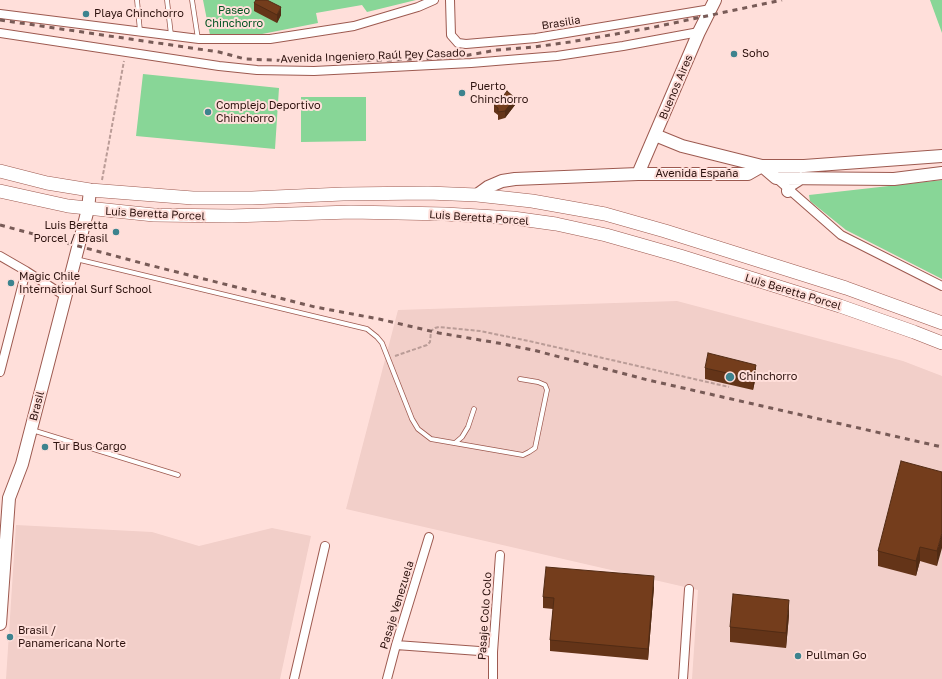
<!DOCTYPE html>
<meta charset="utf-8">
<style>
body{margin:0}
canvas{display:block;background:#ffdfda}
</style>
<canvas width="942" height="679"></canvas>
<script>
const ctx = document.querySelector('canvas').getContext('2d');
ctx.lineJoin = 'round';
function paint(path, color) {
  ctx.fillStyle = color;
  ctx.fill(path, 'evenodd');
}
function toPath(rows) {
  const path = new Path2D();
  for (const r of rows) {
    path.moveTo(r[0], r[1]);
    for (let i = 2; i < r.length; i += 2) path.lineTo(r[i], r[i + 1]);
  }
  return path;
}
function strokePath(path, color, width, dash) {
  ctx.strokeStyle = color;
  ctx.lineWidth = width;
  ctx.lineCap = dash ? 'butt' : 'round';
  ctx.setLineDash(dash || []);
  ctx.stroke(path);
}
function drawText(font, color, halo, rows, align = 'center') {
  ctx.font = font + ' "Golos Text",sans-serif';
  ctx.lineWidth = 4;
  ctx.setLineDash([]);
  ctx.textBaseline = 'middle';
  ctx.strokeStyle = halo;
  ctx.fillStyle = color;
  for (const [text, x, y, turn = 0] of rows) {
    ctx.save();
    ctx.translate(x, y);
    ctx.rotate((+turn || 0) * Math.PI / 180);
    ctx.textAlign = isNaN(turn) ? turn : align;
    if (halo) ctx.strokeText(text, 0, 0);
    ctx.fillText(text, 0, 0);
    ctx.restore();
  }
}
paint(toPath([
 [677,301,903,361,942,376,942,679,692,679,698,590,346,509,398,310],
 [16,525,152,532,199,546,272,528,311,536,280,679,6,679]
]), '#f2cfc9');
paint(toPath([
 [203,0,416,0,367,12,362,5,316,13,318,23,257,35,210,35],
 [930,0,942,0,942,33],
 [143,74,279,88,275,149,136,136],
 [301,97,366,97,366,141,301,142],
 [942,180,942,279,846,230,810,201,809,195]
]), '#88d697');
const lane = toPath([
 [137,0,140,31],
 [167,0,171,35],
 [192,0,198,39],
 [76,259,367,329,377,337,382,343,412,419,418,429,431,439,523,455,529,452,535,448,547,390,545,385,538,382,520,379],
 [32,430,178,475],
 [455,443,462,437,468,427,474,409]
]);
const street = toPath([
 [450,0,451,35,458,43,466,44,536,38,711,9],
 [0,14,199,39,270,39,354,26,418,7,434,0],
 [0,33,219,66,257,70,314,71,471,63,557,56,623,46,699,32],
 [776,178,841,235,942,286],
 [0,256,26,271,65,296],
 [0,372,26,271],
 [396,645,493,652],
 [294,679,325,546],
 [387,679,396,645,429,537],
 [493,679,493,652,500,555],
 [683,679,689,589]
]);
const secondary = toPath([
 [655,135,682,146,762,166,776,178,894,179,942,173],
 [638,174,699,32,715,0],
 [788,191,790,185,801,178],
 [477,195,488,187,502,181,515,179,638,174,748,174,762,166,804,166,942,156],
 [0,624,9,498,22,464,88,209,90,190]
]);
const primary = toPath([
 [0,171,47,183,90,190,193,198,252,198,343,194,428,193,477,195,532,201,605,214,665,231,846,288,942,323],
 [0,191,68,206,154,215,232,216,351,212,445,214,513,218,556,224,606,235,680,256,840,306,914,332,942,343]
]);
strokePath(lane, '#9d5a50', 5.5);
strokePath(street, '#9d5a50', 10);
strokePath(secondary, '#9d5a50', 14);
strokePath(primary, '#9d5a50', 14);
strokePath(toPath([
 [102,180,124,61],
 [395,356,427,345,430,342,431,331,435,328,439,327,480,331,529,341,729,387]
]), '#ba9c97', 2, [4, 2]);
strokePath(lane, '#fff', 4);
strokePath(street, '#fff', 8);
strokePath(secondary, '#fff', 12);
strokePath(primary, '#fff', 13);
strokePath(toPath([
 [0,20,219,52,245,59,296,61,391,60,458,57,497,50,534,47,570,42,650,28,782,0],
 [0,225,145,264,315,307,379,319,439,333,498,343,533,350,648,380,942,447]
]), '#785b57', 3, [5, 5]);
paint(toPath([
 [254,3,281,15,277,23,254,11],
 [494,105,515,105,505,118,498,120,498,115,494,112],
 [705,368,756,376,753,390,705,379],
 [942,472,937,566,920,561,916,576,878,566,878,551],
 [654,587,648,660,550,651,550,640,553,609,543,608,543,597],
 [789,615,786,648,730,642,730,627]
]), '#643418');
paint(toPath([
 [281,7,281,15,277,23,277,15],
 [515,98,515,105,505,118,505,111],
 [756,365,756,376,753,390,753,379],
 [942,533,942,548,937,566,937,551],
 [920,547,920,561,916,576,916,561],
 [654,576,654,587,648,660,648,649],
 [789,600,789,615,786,648,786,633]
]), '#512b14');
const building = toPath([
 [256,0,267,0,281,7,277,15,254,3,256,0],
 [507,91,515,98,505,111,498,112,498,108,494,105,499,98,501,99,507,91],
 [708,353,756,365,753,379,705,368,708,353],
 [901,461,942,472,942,533,937,551,920,547,916,561,878,551,901,461],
 [546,567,654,576,648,649,550,640,554,598,543,597,546,567],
 [733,594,789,600,786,633,730,627,733,594]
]);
paint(building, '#743d1c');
strokePath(building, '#512b14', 1);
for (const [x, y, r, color] of [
 [86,14,4,"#3d838e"],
 [734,54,4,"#3d838e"],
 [462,93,4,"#3d838e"],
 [208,112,4,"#3d838e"],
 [116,232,4,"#3d838e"],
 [11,283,4,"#3d838e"],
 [730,377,5,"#3d838e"],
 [45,447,4,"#3d838e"],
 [10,637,4,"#3d838e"],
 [798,656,4,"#3d838e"]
]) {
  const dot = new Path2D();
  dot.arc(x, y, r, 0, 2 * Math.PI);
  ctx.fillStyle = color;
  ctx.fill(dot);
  strokePath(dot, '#ffdfda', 1.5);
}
drawText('11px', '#025321', '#ffdfda', [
 ["Paseo",234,11],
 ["Chinchorro",234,24]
]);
drawText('11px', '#2e130f', '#ffdfda', [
 ["Playa Chinchorro",94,14],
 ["Soho",742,54],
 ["Puerto",470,87],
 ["Chinchorro",470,100],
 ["Complejo Deportivo",216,106],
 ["Chinchorro",216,119],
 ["Luis Beretta",108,226,"right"],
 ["Porcel / Brasil",108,239,"right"],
 ["Magic Chile",19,277],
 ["International Surf School",19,290],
 ["Chinchorro",739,377],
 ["Tur Bus Cargo",53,447],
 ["Brasil /",18,631],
 ["Panamericana Norte",18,644],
 ["Pullman Go",806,656]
], 'left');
drawText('11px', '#2e130f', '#ffdfda', [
 ["Brasilia",561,23,-9],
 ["Avenida Ingeniero Raúl Pey Casado",373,56,-2],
 ["Buenos Aires",676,87,-67],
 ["Avenida España",697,174],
 ["Luis Beretta Porcel",155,214,3],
 ["Luis Beretta Porcel",479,218,4],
 ["Luis Beretta Porcel",793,292,17],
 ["Brasil",37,406,-75],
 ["Pasaje Venezuela",397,605,-73],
 ["Pasaje Colo Colo",485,616,-86]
]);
</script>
